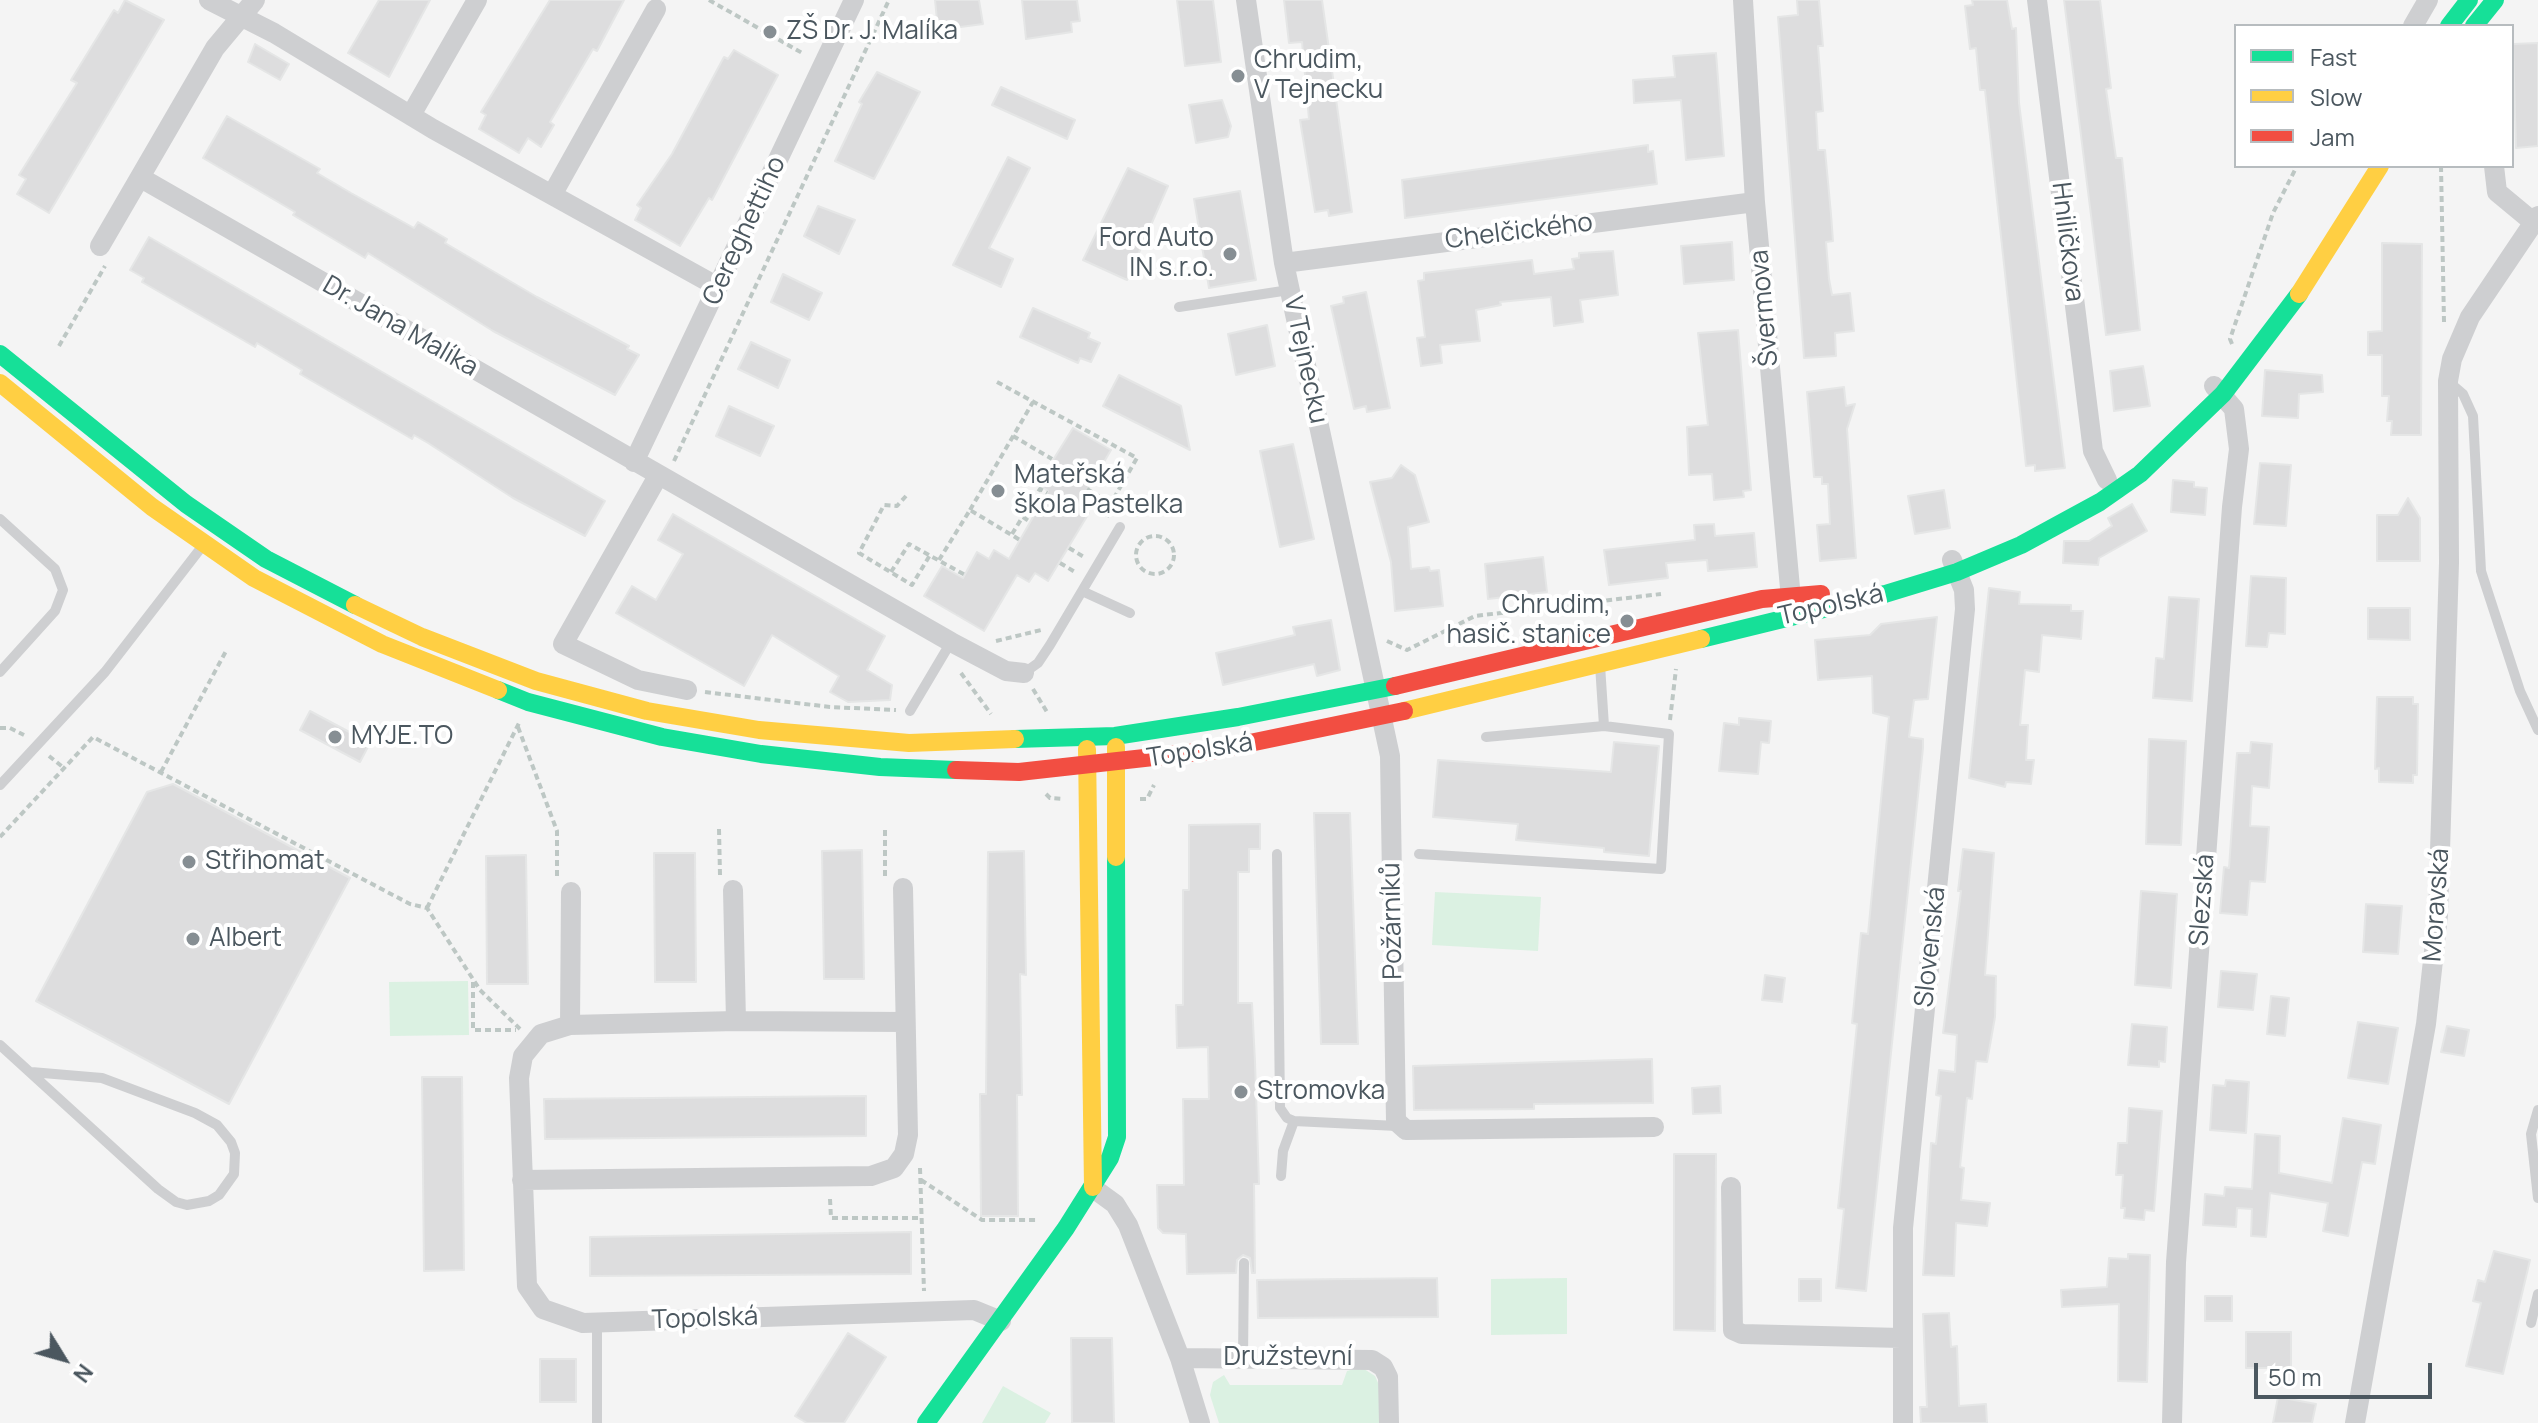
<!DOCTYPE html>
<meta charset="utf-8">
<style>
body{margin:0}
#map{position:relative;width:2538px;height:1423px;overflow:hidden;background:#f4f4f4;font-family:Manrope,sans-serif}
canvas{display:block}
.legend{position:absolute;left:2234px;top:24px;width:280px;height:144px;box-sizing:border-box;background:#fff;border:2px solid #b7bcbf;margin:0;padding:10px 14px;list-style:none;font-size:24px;color:#4b575f}
.legend li{display:flex;align-items:center;gap:16px;height:40px}
.legend b{width:40px;border:2px solid #b7bcbf}
.north{position:absolute;left:24px;top:1319px;width:80px;height:80px;-webkit-text-stroke:6px #fff;paint-order:stroke;rotate:127deg;font-size:22px;font-weight:700;line-height:32px;text-align:center;color:#4b575f}
.north::after{content:'';display:block;margin:auto;width:28px;height:36px;background:#4b575f;clip-path:polygon(50% 0,100% 100%,50% 72%,0 100%)}
.scale{position:absolute;left:2254px;top:1363px;width:178px;height:36px;box-sizing:border-box;border:4px solid #4b575f;border-top:0;padding-left:10px;font-size:24px;line-height:28px;white-space:nowrap;color:#4b575f;-webkit-text-stroke:6px #fff;paint-order:stroke}
</style>
<div id="map">
<canvas width="2538" height="1423"></canvas>
<ul class="legend">
<li><b style="height:10px;background:#16e098"></b>Fast</li>
<li><b style="height:10px;background:#ffcf43"></b>Slow</li>
<li><b style="height:10px;background:#f24e42"></b>Jam</li>
</ul>
<div class="north">N</div>
<div class="scale">50 m</div>
</div>
<script>
const ctx = document.querySelector('canvas').getContext('2d');
ctx.lineJoin = 'round';
function paint(path, color) {
  ctx.fillStyle = color;
  ctx.fill(path, 'evenodd');
}
function toPath(rows) {
  const path = new Path2D();
  for (const r of rows) {
    if (r.length === 3) {
      path.moveTo(r[0] + r[2], r[1]);
      path.arc(r[0], r[1], r[2], 0, 2 * Math.PI);
      continue;
    }
    path.moveTo(r[0], r[1]);
    for (let i = 2; i < r.length; i += 2) path.lineTo(r[i], r[i + 1]);
  }
  return path;
}
function strokePath(path, color, width, dash) {
  ctx.strokeStyle = color;
  ctx.lineWidth = width;
  ctx.lineCap = dash ? 'butt' : 'round';
  ctx.setLineDash(dash || []);
  ctx.stroke(path);
}
function drawText(font, color, halo, rows, align = 'center') {
  ctx.font = font + ' Manrope,sans-serif';
  ctx.lineWidth = 8;
  ctx.setLineDash([]);
  ctx.textBaseline = 'middle';
  ctx.strokeStyle = halo;
  ctx.fillStyle = color;
  for (const [text, x, y, turn = 0] of rows) {
    ctx.save();
    ctx.translate(x, y);
    ctx.rotate((+turn || 0) * Math.PI / 180);
    ctx.textAlign = isNaN(turn) ? turn : align;
    if (halo) ctx.strokeText(text, 0, 0);
    ctx.fillText(text, 0, 0);
    ctx.restore();
  }
}
paint(toPath([
 [1435,892,1541,897,1538,951,1432,945],
 [468,981,469,1035,390,1036,389,982],
 [1567,1278,1567,1334,1491,1335,1491,1279],
 [1361,1367,1375,1376,1379,1385,1380,1423,1219,1423,1210,1395,1213,1382,1224,1375,1230,1385,1342,1385,1347,1371],
 [1003,1386,1051,1413,1045,1423,982,1423]
]), '#dbf1e2');
const building = toPath([
 [125,0,164,20,49,213,17,194,26,179,19,175,77,83,71,80,114,10,118,13,125,0],
 [379,0,430,0,389,77,348,53,379,0],
 [550,0,624,0,597,51,593,49,550,122,554,125,541,147,528,138,519,153,479,129,486,115,481,112,550,0],
 [935,0,979,0,983,24,938,30,935,0],
 [1022,0,1077,0,1080,21,1071,22,1072,32,1026,39,1022,0],
 [1177,0,1213,0,1221,62,1185,66,1177,0],
 [1284,0,1322,0,1352,212,1329,216,1328,210,1315,212,1300,120,1309,119,1302,42,1289,43,1284,0],
 [1797,0,1819,0,1823,46,1818,46,1823,111,1816,112,1818,150,1825,150,1831,214,1833,241,1826,242,1829,279,1832,295,1850,293,1854,331,1835,333,1836,356,1804,358,1778,17,1798,15,1797,0],
 [1972,0,2007,0,2012,29,2016,28,2019,103,2065,468,2035,471,2035,465,2026,466,1985,90,1980,90,1976,48,1970,49,1965,6,1973,5,1972,0],
 [2064,0,2100,0,2111,88,2106,89,2116,158,2122,158,2140,330,2106,335,2064,0],
 [2538,43,2538,146,2516,148,2513,44,2538,43],
 [255,44,289,64,280,80,248,62,255,44],
 [734,50,778,75,712,200,709,198,680,246,635,220,641,208,637,205,672,154,724,57,728,59,734,50],
 [1716,53,1724,156,1686,160,1681,100,1634,103,1633,80,1675,77,1673,56,1716,53],
 [877,72,920,92,874,179,835,161,862,104,859,102,877,72],
 [1001,87,1075,120,1067,139,992,105,1001,87],
 [1222,100,1231,126,1228,137,1196,143,1189,105,1222,100],
 [227,116,320,169,317,173,351,193,414,228,418,222,447,239,445,243,537,297,629,346,627,349,639,355,615,395,493,331,368,253,365,258,340,243,293,215,295,212,203,158,227,116],
 [1648,145,1648,152,1653,151,1657,184,1405,218,1402,180,1648,145],
 [1008,157,1030,168,989,248,1013,259,1001,287,953,265,1008,157],
 [1128,168,1168,186,1127,280,1083,260,1128,168],
 [1240,191,1256,280,1209,288,1194,199,1240,191],
 [818,206,855,220,839,254,804,236,818,206],
 [149,237,605,501,585,536,513,498,428,443,414,435,412,439,300,374,302,370,257,343,255,347,142,282,144,278,130,270,149,237],
 [1732,242,1734,280,1684,284,1681,246,1732,242],
 [2382,243,2422,244,2421,435,2391,435,2392,421,2387,421,2389,396,2382,396,2382,355,2368,355,2368,332,2382,331,2382,243],
 [1613,251,1618,295,1580,300,1583,322,1554,326,1551,297,1500,302,1501,305,1476,310,1480,341,1440,345,1442,363,1421,366,1417,338,1425,337,1418,281,1424,280,1424,273,1532,260,1534,274,1574,269,1572,259,1579,258,1579,253,1613,251],
 [783,274,822,293,809,320,771,302,783,274],
 [1366,292,1390,408,1367,412,1366,406,1354,409,1331,306,1344,303,1343,297,1366,292],
 [1033,308,1090,333,1088,338,1100,343,1091,362,1080,358,1078,363,1020,337,1033,308],
 [1267,325,1275,366,1236,375,1228,334,1267,325],
 [1738,330,1751,490,1743,491,1744,497,1714,500,1712,474,1689,475,1687,427,1708,425,1698,333,1738,330],
 [751,342,790,360,778,388,738,369,751,342],
 [2143,366,2150,406,2114,411,2110,371,2143,366],
 [2265,370,2322,375,2323,392,2299,394,2298,418,2262,416,2265,370],
 [1119,375,1181,406,1190,450,1103,406,1119,375],
 [1844,387,1846,406,1855,404,1847,429,1856,558,1820,561,1817,525,1830,524,1828,484,1822,484,1822,477,1814,477,1807,392,1844,387],
 [729,406,774,426,760,456,716,436,729,406],
 [1073,428,1111,450,1078,506,1089,513,1048,581,1035,573,1029,582,1017,575,984,631,924,596,942,566,963,578,977,552,989,559,994,550,1009,559,1048,491,1038,484,1073,428],
 [1293,444,1314,539,1280,547,1260,451,1293,444],
 [2260,463,2291,465,2286,526,2254,524,2260,463],
 [1401,465,1415,475,1429,522,1408,527,1411,569,1429,567,1430,571,1439,570,1443,606,1395,611,1391,562,1370,482,1392,478,1401,465],
 [2173,480,2194,482,2194,487,2207,488,2205,515,2171,512,2173,480],
 [1944,490,1950,528,1915,534,1908,496,1944,490],
 [2408,498,2420,518,2420,561,2377,561,2377,515,2398,515,2408,498],
 [2132,504,2147,531,2099,558,2098,565,2063,563,2064,541,2089,541,2112,526,2108,518,2132,504],
 [673,514,885,636,867,670,892,685,890,700,848,702,830,692,839,676,772,635,744,686,616,613,632,586,656,600,683,554,658,540,673,514],
 [1714,524,1715,536,1754,533,1757,567,1708,571,1707,560,1666,563,1668,578,1609,585,1604,550,1695,540,1694,525,1714,524],
 [1543,557,1547,592,1488,599,1485,564,1543,557],
 [2251,576,2286,578,2285,634,2269,633,2267,647,2246,646,2251,576],
 [1989,588,2020,592,2019,604,2071,605,2071,611,2083,611,2081,639,2042,635,2039,672,2025,670,2020,725,2028,725,2026,760,2034,760,2031,784,2006,782,2005,787,1969,778,1989,588],
 [2169,597,2199,599,2192,701,2153,698,2156,658,2164,659,2169,597],
 [2368,608,2410,608,2410,640,2368,639,2368,608],
 [1937,617,1928,699,1914,700,1909,737,1923,739,1923,748,1866,1291,1836,1288,1844,1209,1838,1208,1857,1024,1852,1023,1861,933,1868,934,1889,717,1873,713,1872,676,1818,680,1815,640,1870,635,1881,624,1937,617],
 [1331,620,1340,670,1317,676,1314,664,1223,685,1216,653,1295,635,1293,627,1331,620],
 [2377,697,2413,697,2413,704,2418,704,2417,775,2413,775,2413,783,2379,782,2379,768,2375,769,2377,697],
 [310,711,370,743,360,762,300,730,310,711],
 [1739,718,1771,721,1769,743,1761,742,1758,774,1719,771,1724,723,1739,725,1739,718],
 [2149,739,2186,741,2181,845,2146,844,2149,739],
 [1614,742,1659,746,1649,856,1604,852,1604,848,1516,840,1518,824,1433,817,1438,760,1611,772,1614,742],
 [2251,742,2272,744,2269,788,2252,786,2250,826,2269,827,2265,882,2250,881,2247,915,2220,913,2224,867,2229,868,2237,753,2250,753,2251,742],
 [173,784,350,878,229,1104,36,1001,147,792,173,784],
 [1314,813,1350,813,1358,1044,1321,1044,1314,813],
 [1260,824,1260,849,1249,849,1249,872,1238,872,1238,1003,1252,1003,1255,1062,1259,1184,1254,1184,1255,1273,1252,1273,1250,1258,1243,1255,1237,1260,1236,1273,1187,1274,1186,1234,1163,1233,1158,1228,1157,1185,1184,1185,1183,1099,1209,1099,1208,1047,1177,1048,1176,1005,1183,1005,1183,890,1189,890,1189,825,1260,824],
 [1963,849,1994,853,1985,975,1996,976,1995,1017,1987,1062,1976,1061,1972,1099,1967,1098,1960,1167,1964,1168,1961,1200,1990,1203,1987,1226,1956,1223,1954,1276,1923,1275,1931,1143,1936,1144,1941,1096,1936,1095,1939,1070,1955,1072,1957,1035,1943,1033,1961,891,1958,891,1963,849],
 [862,850,864,979,824,979,822,851,862,850],
 [1024,851,1026,975,1020,974,1022,1095,1017,1095,1018,1216,981,1216,980,1094,986,1094,988,852,1024,851],
 [654,853,695,853,696,982,655,982,654,853],
 [526,855,528,984,487,984,486,856,526,855],
 [2141,891,2177,894,2171,988,2135,985,2141,891],
 [2366,904,2402,906,2398,954,2363,952,2366,904],
 [2221,971,2257,974,2253,1010,2218,1007,2221,971],
 [1765,975,1785,978,1782,1002,1762,1000,1765,975],
 [2271,996,2289,998,2285,1036,2267,1034,2271,996],
 [2358,1022,2398,1028,2388,1084,2348,1078,2358,1022],
 [2132,1024,2167,1027,2165,1062,2159,1061,2159,1067,2128,1065,2132,1024],
 [2447,1026,2469,1030,2464,1056,2441,1052,2447,1026],
 [1652,1059,1653,1103,1534,1104,1534,1109,1414,1110,1413,1066,1652,1059],
 [422,1077,462,1077,464,1270,424,1271,422,1077],
 [2226,1080,2249,1082,2246,1133,2210,1130,2213,1085,2225,1086,2226,1080],
 [1720,1086,1721,1113,1693,1114,1692,1088,1720,1086],
 [866,1096,866,1136,545,1139,544,1099,866,1096],
 [2129,1108,2162,1111,2154,1211,2145,1210,2144,1220,2124,1218,2125,1208,2121,1208,2123,1175,2116,1175,2118,1143,2127,1143,2129,1108],
 [2343,1118,2381,1125,2375,1164,2362,1162,2348,1236,2323,1231,2328,1203,2270,1193,2266,1237,2251,1236,2252,1209,2237,1208,2236,1227,2203,1225,2205,1194,2224,1196,2225,1187,2252,1189,2255,1134,2280,1136,2279,1173,2332,1183,2343,1118],
 [1674,1154,1716,1154,1715,1331,1674,1330,1674,1154],
 [911,1232,911,1274,590,1276,590,1237,911,1232],
 [2494,1251,2530,1260,2503,1374,2466,1366,2481,1303,2473,1301,2478,1280,2485,1282,2494,1251],
 [2128,1254,2150,1255,2147,1382,2118,1381,2119,1304,2062,1307,2061,1290,2107,1287,2109,1258,2128,1259,2128,1254],
 [1437,1278,1438,1317,1258,1318,1257,1280,1437,1278],
 [1799,1279,1821,1279,1821,1301,1799,1301,1799,1279],
 [2205,1296,2232,1296,2232,1321,2205,1321,2205,1296],
 [1949,1313,1951,1347,1957,1346,1959,1406,1986,1404,1987,1423,1921,1423,1920,1407,1927,1407,1923,1314,1949,1313],
 [2246,1332,2291,1332,2291,1368,2246,1368,2246,1332],
 [848,1333,886,1357,844,1423,807,1423,795,1416,848,1333],
 [1071,1338,1112,1338,1114,1423,1072,1423,1071,1338],
 [540,1359,576,1359,576,1402,540,1402,540,1359],
 [2278,1397,2316,1404,2312,1423,2273,1423,2278,1397]
]);
paint(building, '#ddddde');
strokePath(building, '#e5e6e6', 2);
strokePath(toPath([
 [709,0,804,54],
 [2441,166,2444,322],
 [2232,344,2230,339,2273,213,2297,166],
 [59,346,105,266],
 [997,382,1137,458,1110,505,1107,517],
 [1013,436,1052,459],
 [674,461,889,0],
 [1087,489,1111,504],
 [906,496,897,506,884,505,859,553,912,585,930,555],
 [970,510,1033,402],
 [1023,517,1030,522],
 [1012,534,1040,489,1047,493],
 [1155,555,19],
 [1069,548,1084,557],
 [939,560,970,510,1020,540],
 [1060,563,1075,572],
 [891,572,909,544,965,575],
 [996,641,1041,630],
 [1387,641,1407,650,1475,616,1661,594],
 [961,673,991,714],
 [1033,689,1047,712],
 [705,692,830,707,896,710],
 [1670,720,1676,669],
 [518,727,557,831,557,878],
 [0,728,10,728,24,735],
 [49,756,64,768],
 [161,772,226,651],
 [1046,794,1050,798,1063,799],
 [1140,799,1147,799,1154,785],
 [719,829,720,875],
 [885,830,885,876],
 [0,837,93,737,410,904,427,908,480,990,520,1029],
 [427,908,519,723],
 [473,982,473,1030,516,1030],
 [920,1168,924,1291],
 [921,1180,982,1220,1039,1220],
 [830,1199,831,1218,922,1218]
]), '#bdc7c4', 4, [6, 4]);
strokePath(toPath([
 [1179,307,1289,290],
 [2449,382,2463,394,2473,416,2481,571,2520,691,2538,730],
 [0,519,55,569,63,590,55,611,0,672],
 [1082,591,1130,613],
 [1600,665,1604,726],
 [1024,673,1038,663,1050,645,1120,527],
 [910,711,951,642],
 [0,785,105,672,204,544],
 [1277,854,1280,1108,1287,1118,1294,1121,1397,1126],
 [1419,854,1661,869,1669,734,1604,726,1486,737],
 [0,1045,158,1189,176,1202,187,1205,209,1201,219,1195,234,1174,235,1153,231,1142,217,1125,195,1113,102,1078,31,1072],
 [2538,1110,2531,1134,2538,1198],
 [1281,1176,1283,1151,1294,1121],
 [2531,1323,2538,1294],
 [1243,1358,1244,1263],
 [597,1423,597,1323]
]), '#cecfd1', 10);
strokePath(toPath([
 [209,0,274,33,433,129,718,287],
 [1246,0,1284,263,1390,756,1396,1121,1406,1130,1654,1127],
 [1743,0,1755,202,1792,610],
 [2037,0,2093,451,2107,480],
 [2413,26,2428,0],
 [411,115,477,0],
 [2494,166,2497,192,2532,221],
 [141,178,951,642,1006,671,1024,673],
 [552,195,656,9],
 [100,246,215,48,255,0],
 [1284,263,1755,202],
 [634,462,854,0],
 [658,476,563,644,638,680,687,690],
 [733,890,736,1021],
 [905,1022,736,1021,570,1025,541,1034,523,1056,519,1078,527,1286,543,1309,583,1323,974,1310,1001,1321],
 [570,1025,571,892],
 [522,1180,871,1176,894,1168,904,1154,908,1135,903,888],
 [1731,1187,1733,1330,1742,1334,1901,1338],
 [1093,1188,1115,1204,1128,1225,1180,1358,1200,1423],
 [1180,1358,1372,1360,1383,1367,1388,1377,1389,1423],
 [1903,1423,1903,1228,1965,609,1964,590,1952,560],
 [2172,1423,2176,1262,2232,507,2239,449,2234,409,2214,386],
 [2355,1423,2426,1024,2438,915,2449,563,2448,381,2452,359,2470,317,2538,216]
]), '#cecfd1', 20);
strokePath(toPath([
 [2449,26,2469,0],
 [2474,26,2495,0],
 [0,354,186,504,266,559,355,605],
 [1701,639,1885,594,1957,572,2021,545,2100,502,2140,474,2223,394,2299,294],
 [498,690,528,702,662,737,761,754,880,767,956,770],
 [1015,739,1115,736,1238,717,1395,686],
 [926,1423,1066,1228,1110,1158,1117,1137,1116,857]
]), '#16e098', 18);
strokePath(toPath([
 [2299,294,2380,166],
 [0,383,152,507,254,578,382,644,498,690],
 [355,605,422,637,536,681,647,711,759,730,909,743,1015,739],
 [1404,711,1701,639],
 [1116,747,1116,857],
 [1087,749,1093,1187]
]), '#ffcf43', 18);
strokePath(toPath([
 [1395,686,1762,599,1821,594],
 [956,770,1019,772,1216,750,1404,711]
]), '#f24e42', 18);
for (const [x, y, r, color] of [
 [770,32,8,"#868e93"],
 [1238,76,8,"#868e93"],
 [1230,254,8,"#868e93"],
 [998,491,8,"#868e93"],
 [1627,621,8,"#868e93"],
 [335,737,8,"#868e93"],
 [189,862,8,"#868e93"],
 [193,939,8,"#868e93"],
 [1241,1092,8,"#868e93"]
]) {
  const dot = new Path2D();
  dot.arc(x, y, r, 0, 2 * Math.PI);
  ctx.fillStyle = color;
  ctx.fill(dot);
  strokePath(dot, '#fff', 3);
}
drawText('26px', '#4b575f', '#fff', [
 ["ZŠ Dr. J. Malíka",786,32],
 ["Chrudim,",1254,61],
 ["V Tejnecku",1254,91],
 ["Ford Auto",1214,239,"right"],
 ["IN s.r.o.",1214,269,"right"],
 ["Mateřská",1014,476],
 ["škola Pastelka",1014,506],
 ["Chrudim,",1611,606,"right"],
 ["hasič. stanice",1611,636,"right"],
 ["MYJE.TO",351,737],
 ["Střihomat",205,862],
 ["Albert",209,939],
 ["Stromovka",1257,1092]
], 'left');
drawText('26px', '#4b575f', '#fff', [
 ["Cereghettiho",745,231,-65],
 ["Chelčického",1519,232,-7],
 ["Hniličkova",2067,242,83],
 ["Švermova",1765,308,-95],
 ["Dr. Jana Malíka",400,327,30],
 ["V Tejnecku",1305,360,78],
 ["Topolská",1831,606,-13],
 ["Topolská",1200,751,-9],
 ["Slezská",2203,900,-86],
 ["Moravská",2437,905,-86],
 ["Požárníků",1393,921,-91],
 ["Slovenská",1931,947,-84],
 ["Topolská",705,1319,-2],
 ["Družstevní",1288,1358]
]);
</script>
